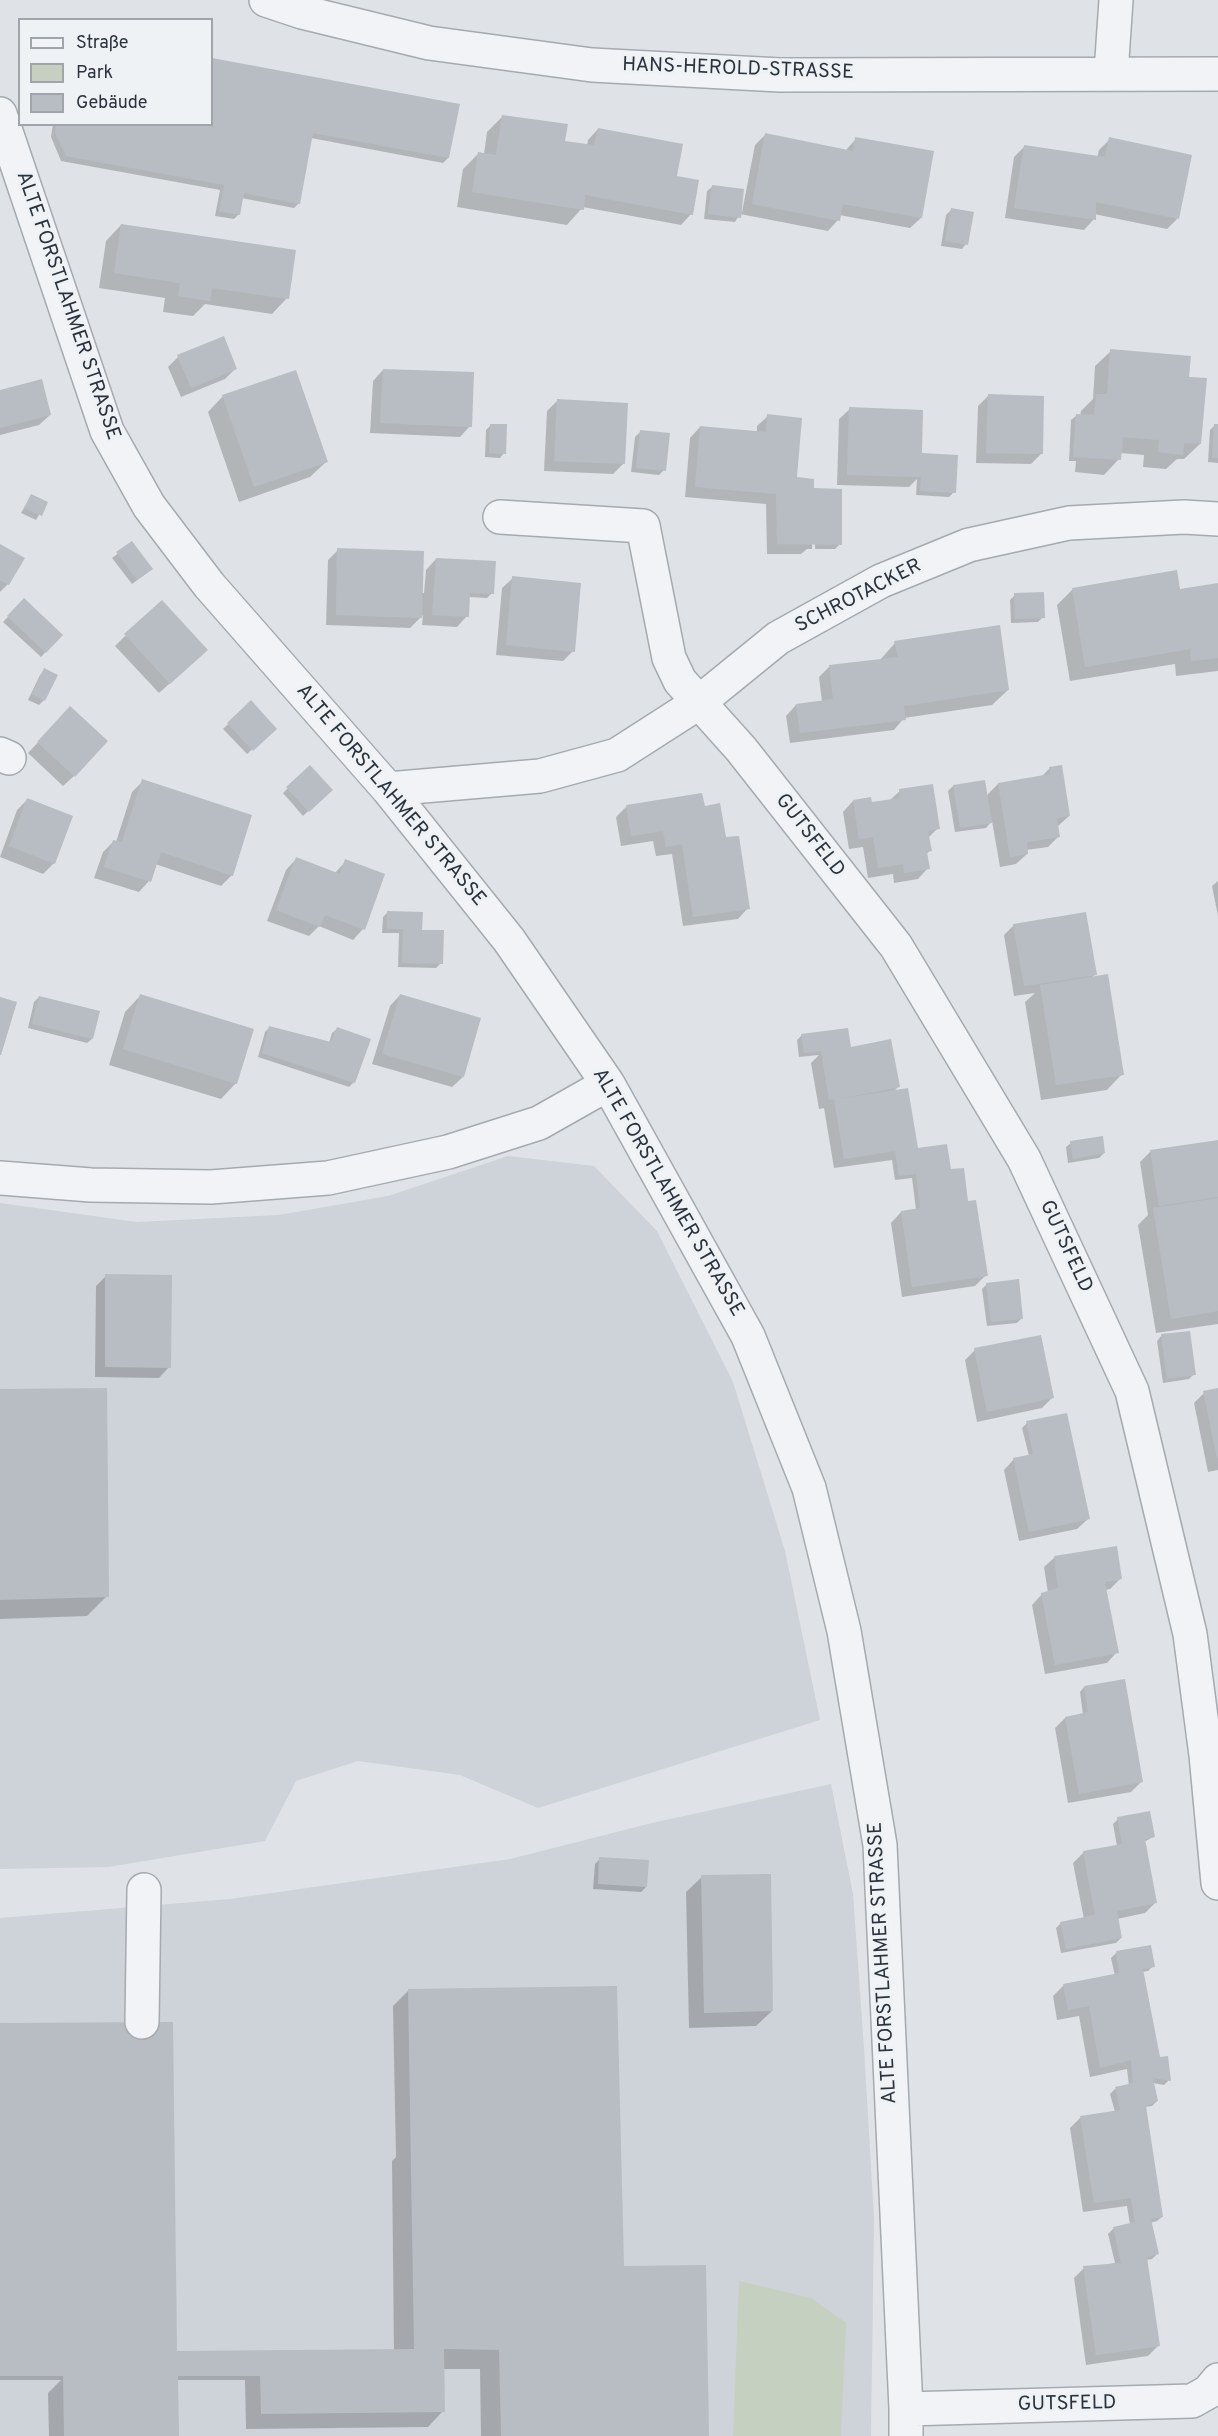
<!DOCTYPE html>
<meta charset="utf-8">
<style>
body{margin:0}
#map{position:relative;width:1218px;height:2436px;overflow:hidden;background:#dfe3e7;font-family:Overpass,sans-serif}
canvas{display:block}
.legend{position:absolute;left:18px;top:18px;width:195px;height:108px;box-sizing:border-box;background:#eff2f5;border:2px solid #a0a5ab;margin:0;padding:8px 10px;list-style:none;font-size:18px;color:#2a323d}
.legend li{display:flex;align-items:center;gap:12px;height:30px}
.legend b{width:30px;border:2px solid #a0a5ab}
</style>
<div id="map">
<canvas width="1218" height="2436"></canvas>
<ul class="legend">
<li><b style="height:8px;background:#f2f3f6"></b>Straße</li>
<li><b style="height:16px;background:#c6d0c1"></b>Park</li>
<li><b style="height:16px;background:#b7bdc3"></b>Gebäude</li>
</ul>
</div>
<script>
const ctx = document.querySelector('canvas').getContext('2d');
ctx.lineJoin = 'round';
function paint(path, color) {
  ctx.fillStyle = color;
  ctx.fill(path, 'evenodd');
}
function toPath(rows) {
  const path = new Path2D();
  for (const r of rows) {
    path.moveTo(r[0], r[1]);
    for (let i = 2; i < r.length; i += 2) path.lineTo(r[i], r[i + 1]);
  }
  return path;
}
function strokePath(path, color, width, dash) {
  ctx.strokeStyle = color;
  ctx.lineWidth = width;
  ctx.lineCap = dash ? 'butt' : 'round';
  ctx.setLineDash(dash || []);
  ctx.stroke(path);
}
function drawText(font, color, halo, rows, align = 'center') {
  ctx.font = font + ' Overpass,sans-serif';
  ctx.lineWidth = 6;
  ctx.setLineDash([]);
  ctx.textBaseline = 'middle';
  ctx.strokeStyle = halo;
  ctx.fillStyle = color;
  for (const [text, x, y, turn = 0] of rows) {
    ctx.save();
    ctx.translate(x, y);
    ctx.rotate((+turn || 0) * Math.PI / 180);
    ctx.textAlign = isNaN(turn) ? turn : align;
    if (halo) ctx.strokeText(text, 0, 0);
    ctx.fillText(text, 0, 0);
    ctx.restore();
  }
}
paint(toPath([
 [508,1156,594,1166,657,1231,733,1382,785,1551,820,1720,538,1808,460,1775,358,1761,296,1781,265,1841,108,1867,0,1869,0,1203,137,1222,279,1215,388,1196],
 [831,1784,853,1894,864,2048,874,2218,871,2436,0,2436,0,1918,230,1899,510,1859,652,1823]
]), '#ced2d9');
paint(toPath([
 [739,2281,811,2298,846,2323,841,2436,733,2436]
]), '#c6d0c1');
paint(toPath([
 [212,60,458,105,448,158,443,163,311,138,299,203,294,208,241,198,239,214,234,219,215,216,220,190,61,161,51,137,53,124,212,124],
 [503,116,563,142,587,146,588,140,598,129,675,177,691,214,681,225,583,207,567,225,457,207,463,169,478,154,484,154,487,132],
 [765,135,845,151,856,139,921,218,910,228,839,215,838,220,828,231,740,214,735,222,704,219,707,191,712,187,742,212,755,145],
 [1110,139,1190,156,1177,219,1167,229,1094,214,1094,219,1084,230,1005,218,1014,157,1024,147,1097,158,1099,150],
 [951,210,966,244,962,249,941,246,946,215],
 [121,225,287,298,272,314,205,304,193,316,163,312,165,298,99,288,106,241],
 [1111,351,1187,379,1200,444,1184,459,1177,459,1166,469,1143,467,1144,455,1120,453,1119,459,1104,475,1075,472,1076,461,1069,461,1071,420,1076,416,1080,416,1081,411,1093,399,1095,366],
 [178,357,235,369,225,379,181,397,168,367],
 [383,370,470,426,460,437,370,433,373,381],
 [0,391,50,415,39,425,0,435],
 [223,396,326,462,310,477,239,502,208,412],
 [988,396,1041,454,1031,464,976,463,978,406],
 [557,401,624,463,613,474,544,471,547,411],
 [850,409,920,457,954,492,949,497,916,495,917,479,909,487,837,485,839,419],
 [768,416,801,419,796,479,813,480,813,492,815,490,841,491,840,544,835,549,815,549,816,493,813,493,812,549,807,549,801,554,767,554,766,504,685,497,690,438,700,427,757,433,757,426],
 [491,425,504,453,500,458,485,457,486,430],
 [1215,425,1218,425,1218,463,1208,462,1210,430],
 [640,432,664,470,659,475,631,472,635,437],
 [31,496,46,503,36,520,21,513],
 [132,543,147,573,132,584,112,558],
 [0,545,8,584,0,592],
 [338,550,422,593,424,593,426,570,436,559,492,593,487,598,468,597,467,616,457,627,422,625,423,615,410,628,326,625,328,560],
 [513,578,573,651,563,661,496,655,502,588],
 [1218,585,1218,671,1176,676,1175,664,1070,681,1057,605,1073,589,1179,590],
 [1015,595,1043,617,1038,622,1011,623,1010,600],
 [24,600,61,635,41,657,3,622],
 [125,636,195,661,159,693,115,646],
 [895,643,1008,690,992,705,904,718,894,730,790,743,786,716,796,705,822,702,819,677,830,666,880,660],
 [45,670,44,700,39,705,28,700,40,675],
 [251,702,275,728,247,754,223,729],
 [60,719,74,776,63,786,28,753],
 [310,767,331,790,303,816,283,793],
 [1050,768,1069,816,1057,827,1058,837,1048,847,1026,850,1027,854,1016,864,1000,867,992,821,986,828,955,832,948,791,953,786,986,796,998,784,1041,777],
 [143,781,232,875,221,886,155,864,149,881,139,892,94,878,103,852,113,842,116,842,132,792],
 [900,791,938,828,928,838,930,850,926,855,928,868,918,879,894,883,893,874,868,878,863,847,849,849,843,812,853,801,871,804,889,801],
 [27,800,54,863,43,874,0,857,17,810],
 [626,807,703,807,724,839,748,908,738,919,683,926,672,854,656,856,653,841,621,846,616,817],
 [296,859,335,873,346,861,363,929,353,940,319,926,309,936,267,921,286,870],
 [1218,881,1218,916,1212,886],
 [388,912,420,932,441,963,436,968,398,967,399,933,382,933,383,917],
 [1014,925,1095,974,1091,979,1122,1074,1107,1090,1041,1100,1025,1002,1035,993,1014,996,1004,935],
 [400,995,463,1077,452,1087,372,1064,390,1006],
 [140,996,236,1083,221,1099,109,1065,125,1012],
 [39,997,92,1039,87,1043,28,1028,34,1002],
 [270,1027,329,1043,332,1033,337,1029,354,1082,349,1087,258,1057,265,1032],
 [802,1035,849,1048,899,1086,893,1092,916,1147,950,1171,964,1203,986,1275,975,1286,902,1297,891,1223,901,1212,916,1210,912,1178,895,1180,892,1160,834,1168,824,1108,819,1109,811,1063,819,1055,799,1057,797,1040],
 [1218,1141,1218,1324,1156,1333,1138,1225,1148,1215,1140,1162,1150,1152],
 [1071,1143,1104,1153,1099,1158,1068,1163,1066,1147],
 [106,1276,169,1367,159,1378,95,1377,96,1286],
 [987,1284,1022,1318,1017,1323,987,1326,982,1289],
 [1161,1336,1194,1374,1189,1379,1163,1383,1157,1341],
 [975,1350,1052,1398,1042,1408,977,1422,965,1360],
 [1218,1390,1218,1470,1208,1472,1194,1403,1204,1393],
 [0,1391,107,1596,87,1616,0,1619],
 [1027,1423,1088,1519,1077,1529,1019,1541,1004,1470,1014,1459,1029,1456,1022,1428],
 [1055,1557,1120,1579,1110,1589,1105,1590,1117,1652,1107,1663,1045,1674,1032,1605,1042,1594,1048,1593,1044,1567],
 [1084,1687,1141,1782,1131,1792,1068,1803,1055,1728,1065,1718,1083,1715,1080,1692],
 [1118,1819,1153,1837,1144,1842,1155,1903,1145,1913,1117,1919,1121,1938,1116,1943,1061,1953,1056,1928,1061,1923,1084,1919,1073,1863,1084,1852,1117,1846,1113,1824],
 [600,1859,646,1887,641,1892,593,1889,595,1864],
 [702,1877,772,2011,756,2026,689,2028,686,1892],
 [1116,1953,1153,1966,1148,1971,1142,1972,1158,2058,1169,2080,1164,2085,1153,2083,1157,2101,1152,2106,1145,2107,1162,2217,1157,2221,1150,2223,1157,2254,1152,2259,1146,2260,1158,2346,1148,2356,1086,2365,1074,2278,1084,2268,1115,2263,1108,2234,1113,2229,1130,2225,1127,2206,1083,2212,1070,2128,1080,2118,1115,2112,1110,2094,1115,2089,1129,2086,1127,2069,1090,2077,1079,2016,1057,2020,1053,1996,1063,1986,1115,1976,1111,1958],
 [408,1991,622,2267,707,2436,481,2436,480,2369,443,2369,443,2411,428,2427,246,2429,245,2380,176,2380,177,2436,49,2436,48,2393,61,2380,0,2380,0,2025,173,2353,394,2351,392,2161,396,2157,393,2006]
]), '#0003');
paint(toPath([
 [212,58,460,104,449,158,313,133,300,204,244,193,240,215,219,211,224,185,66,156,55,132,56,124,212,124],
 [502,115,568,124,565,141,594,145,598,128,683,144,677,176,699,180,693,215,585,195,584,210,472,192,478,152,496,155],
 [765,133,853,151,855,137,934,151,922,218,843,204,840,221,752,204],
 [1109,137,1192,155,1179,219,1096,202,1096,220,1014,208,1024,145,1105,157],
 [712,185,744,189,741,218,708,214],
 [951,208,974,212,968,245,945,241],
 [121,224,296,250,289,299,212,288,210,301,178,296,180,283,114,273],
 [224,336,237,369,191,388,177,355],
 [1110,349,1191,356,1189,377,1207,378,1201,444,1184,443,1183,455,1158,452,1159,440,1123,437,1121,460,1073,457,1076,414,1094,415,1096,394,1107,394],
 [383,369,474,372,472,427,380,423],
 [296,370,328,462,254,487,222,395],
 [42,379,51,415,0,428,0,390],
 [988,394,1044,396,1043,454,986,453],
 [557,399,628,403,625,464,554,461],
 [849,407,923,410,922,453,958,455,956,493,920,491,921,477,847,475],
 [767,414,802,418,797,477,814,479,814,488,842,489,842,545,777,544,776,494,695,487,700,426,766,432],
 [490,424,507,424,506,454,489,453],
 [1214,424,1218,424,1218,458,1212,458],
 [640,430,670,433,666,471,636,468],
 [31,494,48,502,42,516,24,508],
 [132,541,153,569,137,580,116,552],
 [0,544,25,558,9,585,0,580],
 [337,548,424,551,422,618,336,615],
 [436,558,496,561,494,594,470,593,469,617,432,615],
 [1177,570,1180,589,1218,583,1218,658,1191,661,1190,649,1085,667,1072,588],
 [512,576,581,583,575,652,506,645],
 [1044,592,1045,618,1015,619,1014,593],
 [24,598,63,635,46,653,7,616],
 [162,600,208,650,170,684,124,634],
 [1000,625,1009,690,904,706,906,720,800,733,796,704,833,699,829,665,898,657,894,641],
 [44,668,58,675,45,701,32,694],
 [251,700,277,729,253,751,227,723],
 [70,706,108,741,75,777,37,742],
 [310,765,333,790,309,812,286,787],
 [1062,765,1070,816,1057,818,1060,837,1027,842,1028,854,1010,857,998,783,1050,774,1049,767],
 [142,779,252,815,233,876,161,852,151,882,104,867,113,840,122,842],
 [985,780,992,823,960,828,953,785],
 [933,784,940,829,928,831,932,851,927,852,930,869,904,873,903,864,878,868,873,837,859,839,853,800,871,797,872,802,900,798,899,789],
 [702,793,705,806,720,803,726,837,739,836,750,909,693,917,682,844,666,847,663,831,631,836,626,805],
 [27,798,73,816,55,864,9,846],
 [296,857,340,874,345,859,385,874,365,930,325,915,320,927,276,910],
 [387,911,423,912,422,930,444,930,443,964,402,963,403,929,387,929],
 [1086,912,1097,975,1024,986,1013,924],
 [1108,974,1124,1075,1056,1085,1040,985],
 [140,994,254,1029,237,1084,123,1049],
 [400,994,481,1018,464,1077,382,1054],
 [39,996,100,1011,93,1039,32,1024],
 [0,997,17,1002,1,1055,0,1055],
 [269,1026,331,1042,337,1027,371,1039,355,1083,262,1053],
 [848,1028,851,1047,891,1039,900,1087,838,1099,908,1088,918,1148,947,1144,951,1169,964,1168,968,1201,976,1200,988,1276,912,1287,901,1211,920,1208,916,1174,899,1176,895,1151,844,1159,834,1099,829,1100,821,1051,804,1053,801,1034],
 [1103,1136,1105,1153,1073,1159,1070,1141],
 [1218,1140,1218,1197,1159,1206,1150,1150],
 [1218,1198,1218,1311,1171,1319,1153,1208],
 [105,1274,172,1275,171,1368,105,1367],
 [1019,1279,1023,1319,991,1322,986,1283],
 [1190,1331,1196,1375,1167,1379,1161,1334],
 [1041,1335,1054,1398,987,1412,974,1348],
 [107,1388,109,1597,0,1600,0,1389],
 [1218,1388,1218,1458,1217,1458,1203,1391],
 [1067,1413,1090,1519,1029,1532,1013,1458,1033,1454,1026,1421],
 [1117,1546,1122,1579,1105,1582,1119,1653,1055,1665,1041,1593,1058,1588,1054,1556],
 [1125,1679,1143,1782,1079,1794,1065,1717,1088,1712,1084,1686],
 [1150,1811,1155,1837,1145,1839,1157,1903,1117,1911,1122,1938,1066,1949,1060,1922,1095,1915,1083,1851,1122,1844,1117,1817],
 [599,1857,649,1860,647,1887,598,1884],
 [771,1874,773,2011,704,2013,701,1875],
 [1151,1945,1155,1967,1143,1969,1160,2057,1168,2056,1171,2081,1153,2078,1158,2101,1146,2106,1163,2217,1151,2219,1159,2254,1147,2257,1160,2346,1096,2355,1083,2266,1121,2263,1113,2227,1135,2222,1131,2198,1094,2203,1080,2116,1120,2110,1115,2087,1133,2083,1131,2060,1100,2068,1089,2006,1068,2010,1063,1984,1119,1973,1116,1951],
 [617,1986,624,2266,706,2265,709,2436,501,2436,499,2350,444,2349,445,2412,261,2414,260,2376,178,2376,179,2436,64,2436,63,2376,0,2376,0,2023,173,2022,177,2351,414,2349,408,1989]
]), '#b7bdc3');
const minor = toPath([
 [266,0,302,12,429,43,592,65,780,75,1218,74],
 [1111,73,1116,0],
 [0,114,107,431,149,506,209,585,388,789,509,940,608,1084,748,1336,809,1488,844,1631,880,1845,906,2409,906,2436],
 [500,517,643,526,669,658,680,681,741,749,896,946,1024,1159,1132,1391,1190,1634,1206,1755,1218,1883],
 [0,754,9,758],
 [388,789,540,776,617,755,698,703,778,638,881,581,969,545,1069,523,1184,517,1218,519],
 [0,1178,91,1185,211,1187,328,1178,448,1152,539,1123,608,1084],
 [142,2022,144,1890],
 [906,2409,1192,2401,1208,2392,1218,2380]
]);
strokePath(minor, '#a5aab1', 36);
strokePath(minor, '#f2f3f6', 33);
drawText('20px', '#2a323d', '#eff2f5', [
 ["HANS-HEROLD-STRASSE",738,70,2],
 ["ALTE FORSTLAHMER STRASSE",67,306,71],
 ["SCHROTACKER",859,597,-27],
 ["ALTE FORSTLAHMER STRASSE",390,796,50],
 ["GUTSFELD",809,836,52],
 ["ALTE FORSTLAHMER STRASSE",667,1193,60],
 ["GUTSFELD",1065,1247,65],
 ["ALTE FORSTLAHMER STRASSE",884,1963,-93],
 ["GUTSFELD",1067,2405,-1]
]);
</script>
